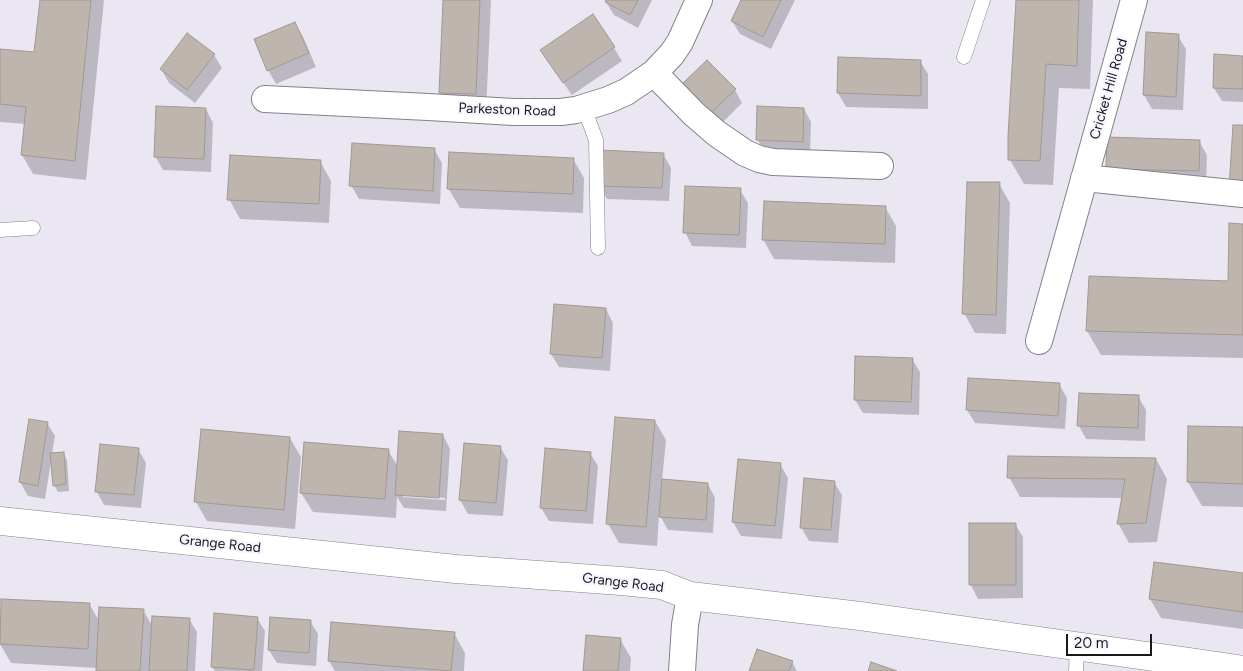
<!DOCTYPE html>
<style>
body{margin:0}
#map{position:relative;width:1243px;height:671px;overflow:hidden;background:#eae7f2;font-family:Figtree,sans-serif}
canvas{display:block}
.scale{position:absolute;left:1066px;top:634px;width:86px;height:22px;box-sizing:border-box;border:2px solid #19181c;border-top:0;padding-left:6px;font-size:15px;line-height:18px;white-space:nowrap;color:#19181c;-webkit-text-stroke:4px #f7f5ff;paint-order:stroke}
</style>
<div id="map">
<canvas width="1243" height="671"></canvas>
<div class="scale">20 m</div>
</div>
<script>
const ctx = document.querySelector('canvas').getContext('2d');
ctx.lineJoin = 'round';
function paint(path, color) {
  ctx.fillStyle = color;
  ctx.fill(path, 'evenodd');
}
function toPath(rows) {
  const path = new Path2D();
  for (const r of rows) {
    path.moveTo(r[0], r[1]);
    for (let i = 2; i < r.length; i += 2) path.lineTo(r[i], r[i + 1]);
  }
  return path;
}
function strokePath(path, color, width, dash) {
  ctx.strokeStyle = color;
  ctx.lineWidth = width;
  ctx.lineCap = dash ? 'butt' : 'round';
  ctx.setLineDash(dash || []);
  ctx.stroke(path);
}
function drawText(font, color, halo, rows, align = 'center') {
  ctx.font = font + ' Figtree,sans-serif';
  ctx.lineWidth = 4.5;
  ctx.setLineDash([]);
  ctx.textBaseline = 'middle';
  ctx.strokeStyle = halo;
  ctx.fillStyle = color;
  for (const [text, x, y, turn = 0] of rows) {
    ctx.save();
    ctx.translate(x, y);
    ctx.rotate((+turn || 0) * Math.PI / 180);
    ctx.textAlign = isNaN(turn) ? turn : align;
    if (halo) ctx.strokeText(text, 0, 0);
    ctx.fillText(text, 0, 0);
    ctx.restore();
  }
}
paint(toPath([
 [41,0,104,0,86,180,33,174,22,155,26,124,0,122,0,50,35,54],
 [444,0,491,0,486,113,451,112,440,93],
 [607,0,652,0,638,28,614,15,606,2],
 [743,0,795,0,771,49,740,34,732,21],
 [1018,0,1093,0,1090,89,1059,88,1053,185,1024,184,1010,160],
 [295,23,303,37,316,67,276,84,268,70],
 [1148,34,1178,36,1186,49,1183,110,1152,109,1144,95],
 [614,48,622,61,572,95,550,64,542,51],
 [214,55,222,68,195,103,169,83,161,69],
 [1243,57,1243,102,1222,101,1214,88],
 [839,59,920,61,928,74,928,109,846,107,838,93],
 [735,90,742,103,718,127,691,99],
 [206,109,213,123,211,172,163,170,155,156],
 [804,109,811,122,810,155,765,154,758,140],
 [1108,139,1199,141,1207,155,1206,184,1115,182],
 [434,149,442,163,440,204,359,199,351,185],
 [663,154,671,168,669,201,607,199,599,186],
 [573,159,584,178,583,213,460,208,448,188],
 [320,161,331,181,329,223,240,219,229,199],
 [999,184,1010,203,1006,334,975,333,964,313],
 [740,190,748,203,746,248,692,246,685,232],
 [885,207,896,226,895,263,774,259,763,239],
 [1243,225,1243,358,1101,355,1087,331,1229,283],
 [606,309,613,323,610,371,559,367,551,354],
 [912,359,920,372,919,415,863,413,855,400],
 [1059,384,1067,398,1065,429,975,423,967,410],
 [1138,396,1146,410,1145,441,1086,439,1079,426],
 [655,421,666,440,662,481,708,484,715,498,713,533,668,530,659,514,657,546,619,543,608,524],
 [47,423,55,436,52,454,63,453,67,460,69,491,58,492,54,485,52,461,51,461,45,499,28,496,20,482],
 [1189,427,1243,428,1243,507,1202,506,1188,482],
 [443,435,450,449,446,511,404,508,397,497,396,518,313,512,301,493,388,450,398,467],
 [403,494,445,498,445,500,403,497],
 [290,438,301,457,295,529,207,521,196,502],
 [500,447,508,460,503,516,468,514,460,500],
 [138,449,146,463,141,508,104,505,97,492],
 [590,453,598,466,593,524,549,521,541,508],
 [1156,459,1167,479,1157,542,1129,543,1118,523,1123,498,1020,497,1009,477],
 [780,464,788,478,782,539,741,536,733,522],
 [834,482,842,495,838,543,809,541,801,527],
 [971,524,1015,524,1023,537,1023,598,978,599,971,585],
 [1243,575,1243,629,1161,618,1150,599],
 [2,600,89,604,100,622,143,610,153,627,189,619,197,632,195,671,97,671,97,668,11,663,0,644],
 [257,618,265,631,262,671,215,671,212,667],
 [310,621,318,634,316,666,277,663,269,650],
 [454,633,465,653,464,671,335,671,329,661],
 [620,639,631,658,630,671,585,671],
 [792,662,797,671,750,671]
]), '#0003');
const building = toPath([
 [40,0,91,0,75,161,21,155,26,107,0,104,0,49,34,52,40,0],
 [443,0,480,0,476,94,439,93,443,0],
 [606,0,638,0,630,15,605,2,606,0],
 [741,0,781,0,763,37,731,21,741,0],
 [1016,0,1079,0,1077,66,1046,64,1040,161,1008,160,1008,136,1016,0],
 [593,14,615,47,563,83,540,50,593,14],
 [295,22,309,53,267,71,254,39,295,22],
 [1146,32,1179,34,1176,97,1143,95,1146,32],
 [187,33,215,54,187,90,160,69,187,33],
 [1214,54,1243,56,1243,89,1213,88,1214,54],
 [838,57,921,60,921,96,837,93,838,57],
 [707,60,736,89,710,114,681,85,707,60],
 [156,106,206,108,204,159,154,157,156,106],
 [757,106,804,108,803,142,756,140,757,106],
 [1233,125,1243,125,1243,188,1229,188,1233,125],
 [1107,137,1200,140,1199,171,1106,169,1107,137],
 [352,143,435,148,433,191,349,186,352,143],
 [600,150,664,153,662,188,598,186,600,150],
 [449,152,574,158,573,194,447,189,449,152],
 [230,155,321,160,319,204,227,200,230,155],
 [967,182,1000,182,996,315,962,314,967,182],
 [685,186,741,188,739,235,683,233,685,186],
 [764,201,886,206,885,244,762,240,764,201],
 [1229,223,1243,224,1243,335,1086,331,1089,276,1228,281,1229,223],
 [554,304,606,308,602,358,550,354,554,304],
 [855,356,913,358,911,402,854,400,855,356],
 [968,378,1060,383,1058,416,966,410,968,378],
 [1079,393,1139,395,1138,428,1077,426,1079,393],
 [615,417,655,420,646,527,606,524,615,417],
 [29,419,48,422,38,486,19,482,29,419],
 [1188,426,1243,427,1243,484,1187,482,1188,426],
 [201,429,290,437,284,510,194,502,201,429],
 [399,431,443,434,439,498,395,495,399,431],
 [304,442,389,449,385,499,300,493,304,442],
 [464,443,501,446,496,503,459,500,464,443],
 [100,444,139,448,134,495,95,492,100,444],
 [545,448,591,452,586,511,540,508,545,448],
 [64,452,66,484,53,486,50,453,64,452],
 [1008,456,1156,458,1146,523,1117,524,1125,479,1007,478,1008,456],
 [738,459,781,463,775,526,732,522,738,459],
 [804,478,835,481,831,530,800,528,804,478],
 [662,479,708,483,706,520,659,517,662,479],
 [969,523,1016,523,1016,585,969,585,969,523],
 [1154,562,1243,573,1243,612,1149,599,1154,562],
 [1,599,90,603,88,649,0,644,1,599],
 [99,607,144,609,140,671,96,671,99,607],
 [214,613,258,617,254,670,211,667,214,613],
 [152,616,190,618,187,671,149,671,152,616],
 [270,617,311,620,309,653,268,650,270,617],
 [331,622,455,632,451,671,328,661,331,622],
 [586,635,621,638,618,671,583,671,586,635],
 [757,649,793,661,789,671,749,671,757,649],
 [871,662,897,671,868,671,871,662]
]);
paint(building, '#beb5ae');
strokePath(building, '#a19891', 1);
const lane = toPath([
 [964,57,983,0],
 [584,108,596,140,598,248],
 [0,230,33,228],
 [1076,671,1077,646]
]);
const street = toPath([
 [654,73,694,114,716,133,745,153,759,159,773,162,880,166],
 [265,99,428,107,514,112,561,112,576,110,608,100,626,92,654,73,672,54,680,42,699,0],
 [1084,178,1243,194],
 [1039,341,1134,0],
 [682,671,685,625,690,596]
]);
const secondary = toPath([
 [0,521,456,569,621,581,662,585,690,596,860,616,1190,662,1243,670]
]);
strokePath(lane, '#83808a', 15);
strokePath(street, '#83808a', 28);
strokePath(secondary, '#83808a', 29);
strokePath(lane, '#fff', 14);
strokePath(street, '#fff', 26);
strokePath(secondary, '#fff', 28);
drawText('14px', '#19181c', '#f7f5ff', [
 ["Cricket Hill Road",1109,89,-74],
 ["Parkeston Road",507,110,2],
 ["Grange Road",220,544,6],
 ["Grange Road",623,583,7]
]);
</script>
